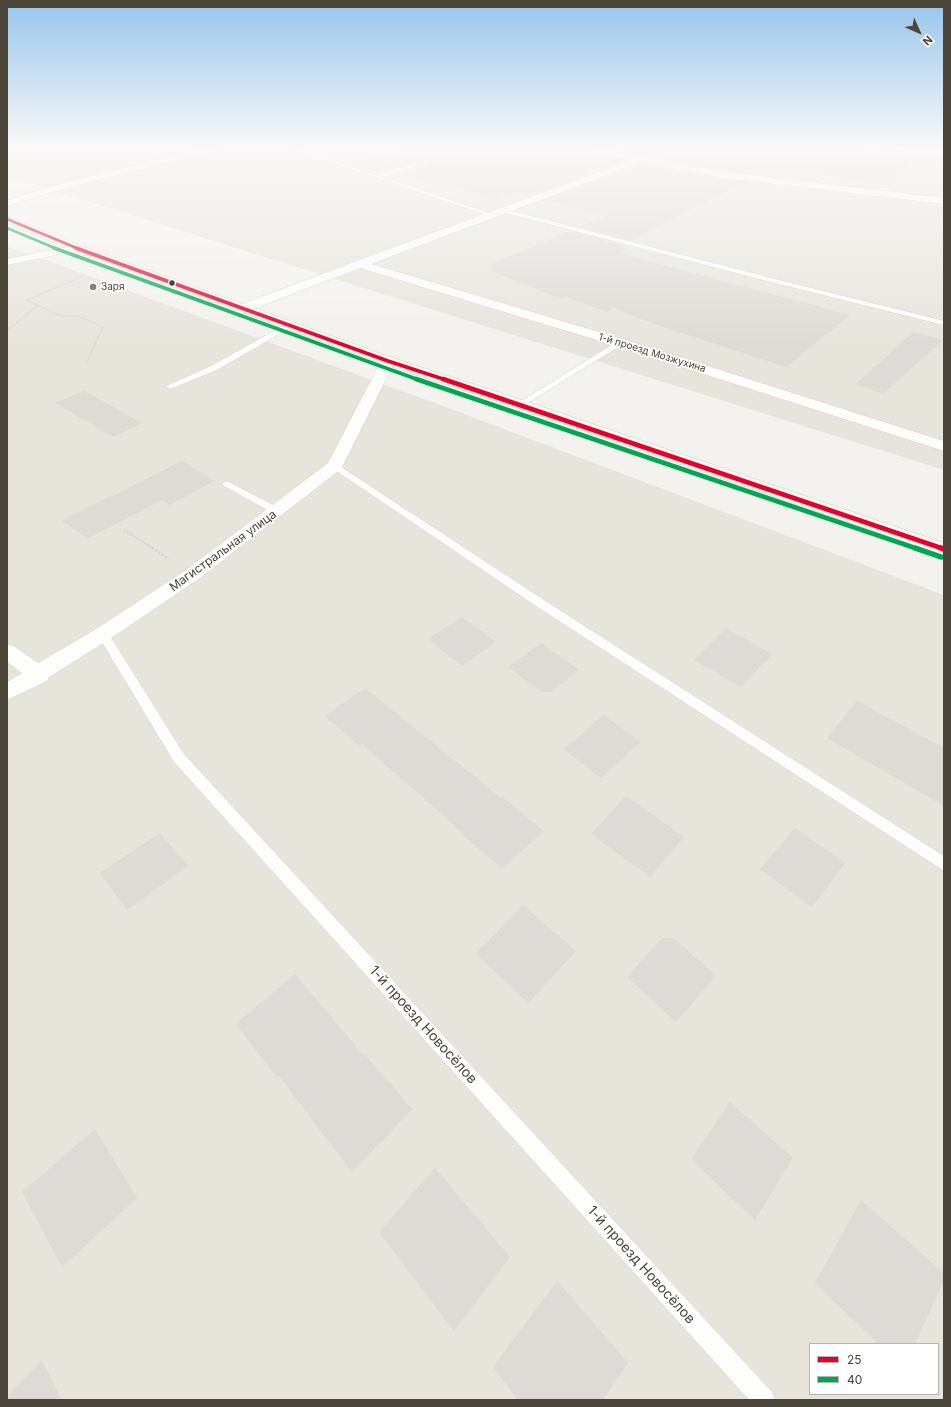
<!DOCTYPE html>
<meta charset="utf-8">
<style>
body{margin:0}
#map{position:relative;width:951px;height:1407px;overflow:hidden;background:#f4f2ee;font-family:Inter,sans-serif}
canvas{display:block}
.frame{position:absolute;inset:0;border:8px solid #4b4439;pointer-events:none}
.legend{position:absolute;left:809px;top:1343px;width:130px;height:52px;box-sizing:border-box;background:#fff;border:1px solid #b7b4b0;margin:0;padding:5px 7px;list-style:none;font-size:12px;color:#4b4439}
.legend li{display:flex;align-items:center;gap:8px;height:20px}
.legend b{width:20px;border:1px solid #b7b4b0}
.north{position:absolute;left:899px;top:12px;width:40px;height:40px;-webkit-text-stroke:3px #fff;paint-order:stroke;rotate:135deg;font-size:11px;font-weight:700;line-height:16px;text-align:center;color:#4b4439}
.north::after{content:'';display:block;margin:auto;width:14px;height:18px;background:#4b4439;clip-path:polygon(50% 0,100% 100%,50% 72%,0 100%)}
</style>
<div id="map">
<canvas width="951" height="1407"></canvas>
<div class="frame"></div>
<ul class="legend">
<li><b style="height:5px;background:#e4002b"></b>25</li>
<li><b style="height:5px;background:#00a651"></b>40</li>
</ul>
<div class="north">N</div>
</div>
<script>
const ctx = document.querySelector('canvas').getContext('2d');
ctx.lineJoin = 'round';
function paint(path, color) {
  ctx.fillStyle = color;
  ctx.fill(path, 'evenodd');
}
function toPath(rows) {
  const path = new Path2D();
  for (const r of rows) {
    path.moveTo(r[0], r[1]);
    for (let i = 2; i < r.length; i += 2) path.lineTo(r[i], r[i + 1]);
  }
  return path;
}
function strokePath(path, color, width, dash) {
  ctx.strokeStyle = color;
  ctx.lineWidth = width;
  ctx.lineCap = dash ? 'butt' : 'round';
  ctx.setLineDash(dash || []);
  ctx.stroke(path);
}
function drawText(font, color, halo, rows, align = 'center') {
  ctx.font = font + ' Inter,sans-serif';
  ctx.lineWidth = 3.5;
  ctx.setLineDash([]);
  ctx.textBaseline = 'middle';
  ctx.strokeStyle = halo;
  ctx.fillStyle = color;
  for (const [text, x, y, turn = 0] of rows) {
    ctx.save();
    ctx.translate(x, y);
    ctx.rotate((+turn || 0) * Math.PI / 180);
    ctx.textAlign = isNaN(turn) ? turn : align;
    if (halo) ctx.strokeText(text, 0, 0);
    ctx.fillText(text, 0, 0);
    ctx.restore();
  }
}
paint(toPath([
 [7,146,944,146,944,470,7,176],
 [7,246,451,409,944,595,944,1400,7,1400],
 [810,1344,938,1344,938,1394,810,1394]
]), '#e7e4dc');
paint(toPath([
 [417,146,568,146,626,160,529,196,516,193,496,200,433,180,429,182,400,173,428,163,429,159,390,169,379,166,386,164,372,160],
 [598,146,718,146,743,150,743,146,829,146,915,158,892,186,781,168,764,175,725,171],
 [641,164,725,179,748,182,714,197,631,240,580,227,607,216,545,200],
 [570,231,622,245,618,247,626,249,618,253,850,315,786,367,657,325,614,308,607,312,565,297,561,299,488,270,495,267,490,265],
 [913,332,943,340,883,394,856,384],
 [84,391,142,423,113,437,55,403],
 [182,461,214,481,170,505,162,500,87,539,62,520,110,496,111,497],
 [462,617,496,642,462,666,428,639],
 [726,628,772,654,741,687,694,660],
 [541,643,579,670,551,692,542,692,508,667],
 [365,688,501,798,502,797,544,831,502,869,460,832,461,831,362,744,359,746,325,716],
 [857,701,944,748,944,806,827,738],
 [604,715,641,742,601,778,564,749],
 [626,796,684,837,650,877,591,834],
 [795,828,845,863,812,907,760,869],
 [160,833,188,866,127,910,100,873],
 [523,905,576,951,528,1003,476,954],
 [662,938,673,938,716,976,676,1022,627,977],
 [295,974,364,1056,365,1055,412,1109,352,1172,278,1075,276,1076,236,1024],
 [730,1102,793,1158,755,1220,691,1159],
 [95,1129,137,1198,62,1267,22,1192],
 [435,1168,510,1257,454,1331,379,1232],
 [861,1200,944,1273,944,1281,915,1344,879,1344,815,1283],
 [557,1281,628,1363,603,1400,518,1400,493,1367],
 [42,1361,62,1400,7,1400,7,1396]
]), '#dedbd6');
const lane = toPath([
 [283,146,291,146,375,175,428,160,428,162,381,177,495,215,490,216,283,146],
 [504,209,783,281,944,321,944,325,779,284,502,212,501,211,504,209],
 [286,324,293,326,217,370,173,388,170,389,166,386,211,366,286,324],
 [618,341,625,343,523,406,520,407,516,404,618,341],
 [335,463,544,600,944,856,944,871,536,606,332,468,330,466,332,464,335,463],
 [227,481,281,509,282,511,281,513,273,513,224,486,222,484,227,481],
 [103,630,107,631,184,754,772,1392,775,1400,749,1400,174,762,97,634,99,631,103,630]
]);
const street = toPath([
 [216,146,232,146,73,186,7,206,7,200,67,182,216,146],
 [569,146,588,146,725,172,944,198,944,204,725,178,641,162,371,264,626,340,944,441,944,451,616,346,360,268,245,312,241,313,235,309,237,306,354,262,631,160,569,146],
 [876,146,907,146,944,150,944,156,880,149,876,146],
 [77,245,83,248,81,250,7,265,7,259,77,245],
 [388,357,393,358,395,361,341,469,200,578,110,639,49,677,47,681,7,700,7,682,22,673,7,662,7,644,14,646,38,663,96,629,186,570,328,463,381,361,383,358,388,357]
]);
const secondary = toPath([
 [7,216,81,246,393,358,525,401,944,543,944,555,515,407,383,364,73,250,7,223,7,216]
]);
strokePath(lane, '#d2d0cb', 1);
strokePath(street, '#d2d0cb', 1);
strokePath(secondary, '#d3cfc5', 1);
strokePath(toPath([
 [441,152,456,147,465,150,477,146]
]), '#d3d2cc', 1, [1, 1]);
strokePath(toPath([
 [86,275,27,300,61,316,78,316,103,327,86,364],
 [7,331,38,305]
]), '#d3d2cc', 1.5, [1, 1]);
strokePath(toPath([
 [124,530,154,549]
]), '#d3d2cc', 2, [1.5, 1.5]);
strokePath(toPath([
 [152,548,169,559]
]), '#d3d2cc', 2.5, [2, 2]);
paint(lane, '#fdfdfc');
paint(street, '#fdfdfc');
paint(secondary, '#f7f6f1');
strokePath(toPath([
 [7,219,79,249]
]), '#e4002b', 2.5);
strokePath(toPath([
 [76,248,388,361,446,380]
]), '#e4002b', 3.5);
strokePath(toPath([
 [443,379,944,549]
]), '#e4002b', 4.5);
strokePath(toPath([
 [941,548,944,549]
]), '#e4002b', 5.5);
strokePath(toPath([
 [7,228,57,249]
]), '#00a651', 2.5);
strokePath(toPath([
 [54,248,419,380]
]), '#00a651', 3.5);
strokePath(toPath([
 [416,379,918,549]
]), '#00a651', 4.5);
strokePath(toPath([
 [915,548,941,557]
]), '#00a651', 5.5);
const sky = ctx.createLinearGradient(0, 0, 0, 343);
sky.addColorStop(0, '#98c4ec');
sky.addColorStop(0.43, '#faf9f7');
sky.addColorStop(1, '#faf9f700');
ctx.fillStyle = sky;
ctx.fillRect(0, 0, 951, 343);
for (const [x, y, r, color] of [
 [172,283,3.5,"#4b4439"],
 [93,287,4,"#868178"]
]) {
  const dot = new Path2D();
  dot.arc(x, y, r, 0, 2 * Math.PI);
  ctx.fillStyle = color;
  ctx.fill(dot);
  strokePath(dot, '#fff', 1.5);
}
drawText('10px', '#4b4439', '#fff', [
 ["Заря",101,287]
], 'left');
drawText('10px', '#4b4439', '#fff', [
 ["1-й проезд Мозжухина",652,353,17]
]);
drawText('12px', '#4b4439', '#fff', [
 ["Магистральная улица",223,551,-36]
]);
drawText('14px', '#4b4439', '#fff', [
 ["1-й проезд Новосёлов",423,1025,48],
 ["1-й проезд Новосёлов",641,1265,48]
]);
</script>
